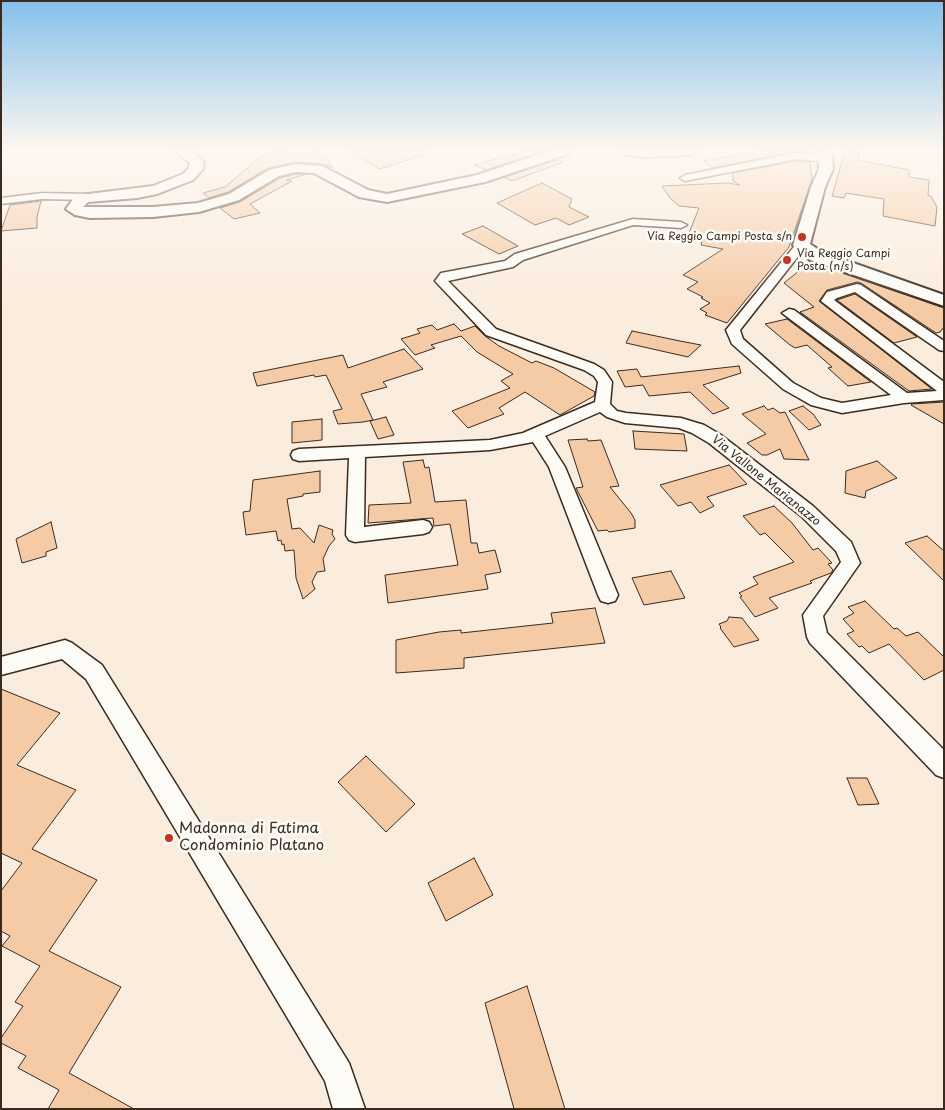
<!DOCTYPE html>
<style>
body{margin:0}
#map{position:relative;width:945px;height:1110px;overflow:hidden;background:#fbedde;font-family:"Playpen Sans",sans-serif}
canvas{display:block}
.frame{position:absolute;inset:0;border:2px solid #3b2a1e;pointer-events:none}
</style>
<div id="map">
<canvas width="945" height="1110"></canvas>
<div class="frame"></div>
</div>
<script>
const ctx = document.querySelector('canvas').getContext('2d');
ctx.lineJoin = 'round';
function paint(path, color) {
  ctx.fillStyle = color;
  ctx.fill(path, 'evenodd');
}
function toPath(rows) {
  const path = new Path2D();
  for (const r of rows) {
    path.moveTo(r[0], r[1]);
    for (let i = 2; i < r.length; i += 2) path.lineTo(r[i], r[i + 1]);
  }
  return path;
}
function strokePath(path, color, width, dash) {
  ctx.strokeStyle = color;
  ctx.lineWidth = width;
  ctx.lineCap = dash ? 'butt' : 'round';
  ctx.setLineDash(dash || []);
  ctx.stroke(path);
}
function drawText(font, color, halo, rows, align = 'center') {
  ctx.font = font + ' "Playpen Sans",sans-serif';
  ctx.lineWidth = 5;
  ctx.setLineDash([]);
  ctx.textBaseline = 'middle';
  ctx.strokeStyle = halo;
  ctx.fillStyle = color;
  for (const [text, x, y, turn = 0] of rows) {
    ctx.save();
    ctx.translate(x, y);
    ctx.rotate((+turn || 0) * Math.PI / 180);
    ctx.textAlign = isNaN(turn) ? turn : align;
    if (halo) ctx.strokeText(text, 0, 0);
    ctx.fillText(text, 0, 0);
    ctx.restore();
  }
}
const building = toPath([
 [286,151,291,155,321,151,333,168,322,164,296,162,268,168,228,192,209,198,203,193,225,187,265,153,286,151],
 [348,151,426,151,426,154,380,169,348,151],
 [526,151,540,152,486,170,474,165,526,151],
 [763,151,810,151,810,152,796,151,713,168,703,161,763,151],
 [845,151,859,151,858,160,909,170,909,177,929,180,928,196,931,196,937,207,935,226,883,216,884,199,846,193,844,198,832,196,845,151],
 [557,160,563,162,512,181,504,177,557,160],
 [796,161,810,162,812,179,789,247,727,323,705,315,707,313,700,309,710,303,701,298,703,297,687,289,698,282,683,275,723,249,701,245,702,242,692,241,692,233,689,233,699,208,679,206,670,198,662,186,728,183,740,185,733,181,733,173,796,161],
 [296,174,307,174,286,180,292,181,250,204,260,213,234,219,220,208,240,202,280,178,296,174],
 [542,183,572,199,569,207,589,217,569,225,556,218,535,225,497,203,542,183],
 [41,201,37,217,37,228,1,231,10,205,41,201],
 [483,226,518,246,499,254,462,234,483,226],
 [810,262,944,308,944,327,940,332,936,333,861,283,857,282,827,290,819,301,932,389,909,391,800,312,814,307,784,283,810,262],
 [855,294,917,337,894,343,837,300,855,294],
 [787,319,871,382,848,386,828,368,832,367,807,345,795,348,790,345,765,324,787,319],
 [454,324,461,331,475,326,485,336,499,346,532,363,536,361,554,368,595,392,594,396,560,415,525,392,499,408,504,414,468,428,452,411,510,388,501,381,513,374,477,352,461,336,431,345,435,348,415,355,401,339,420,333,417,329,432,325,437,330,454,324],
 [632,331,680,341,701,345,688,357,626,343,632,331],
 [404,349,423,369,383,382,387,387,361,394,373,420,363,422,338,424,333,411,342,409,326,375,315,377,314,375,257,386,253,373,343,355,348,368,404,349],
 [739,366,741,373,703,385,729,408,713,414,690,392,649,396,643,385,625,387,617,371,637,369,641,377,739,366],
 [944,402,944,424,911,405,912,404,944,402],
 [764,406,768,410,773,408,780,413,785,412,809,460,784,459,780,449,767,455,762,455,747,443,766,434,742,414,764,406],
 [803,406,813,414,821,425,809,430,789,411,803,406],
 [386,417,394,435,378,439,370,421,386,417],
 [322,419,322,440,292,443,292,422,322,419],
 [633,431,684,434,687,451,635,449,633,431],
 [587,439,588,441,601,440,619,486,610,487,631,513,635,520,635,528,609,532,607,530,598,531,576,488,583,487,568,440,587,439],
 [423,460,425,468,429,467,435,502,466,500,471,543,477,543,479,553,495,550,501,572,485,575,488,589,388,603,385,575,458,565,450,524,434,526,433,518,368,523,369,505,411,503,403,462,423,460],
 [877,461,897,478,866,491,865,498,845,493,846,471,877,461],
 [729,465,747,484,707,497,714,506,700,513,691,502,678,506,660,485,729,465],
 [320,471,320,492,303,494,303,496,287,499,292,529,300,528,314,543,319,525,333,530,332,534,335,539,329,546,323,559,325,571,317,572,312,582,315,589,303,599,296,578,294,550,285,551,284,544,282,545,281,540,278,541,276,531,246,535,243,512,250,511,253,480,320,471],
 [774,506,792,523,813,550,818,548,832,563,828,564,833,570,831,573,810,581,812,583,769,598,778,608,755,617,740,597,742,596,739,593,758,584,753,577,794,562,765,533,760,535,743,516,774,506],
 [51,522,57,548,46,552,46,556,22,563,16,539,51,522],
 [927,536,944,551,944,581,905,543,927,536],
 [671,571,685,598,644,605,632,578,671,571],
 [865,601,894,629,897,628,906,636,918,632,944,657,944,670,924,680,889,644,869,653,862,646,859,647,847,634,854,631,843,619,854,613,848,607,865,601],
 [595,608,605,643,464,658,464,668,396,673,396,640,439,632,461,630,461,633,553,623,551,613,595,608],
 [729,617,742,618,759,640,734,647,720,628,721,627,719,624,727,621,729,617],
 [1,689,60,713,17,765,76,790,32,849,97,880,49,951,121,987,69,1073,134,1109,48,1109,59,1090,18,1068,26,1056,1,1043,1,1038,23,1006,15,1002,40,966,2,946,10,936,1,931,1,891,22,863,1,853,1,689],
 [366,756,415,804,386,832,338,782,366,756],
 [847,778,867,778,879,804,858,805,847,778],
 [474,858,493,895,446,921,428,883,474,858],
 [527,986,565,1109,514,1109,485,1003,527,986]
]);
paint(building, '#f5cba5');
strokePath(building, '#3b2a1e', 1);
const street = toPath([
 [796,153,827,156,832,159,827,162,796,159,685,181,680,178,685,175,796,153],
 [42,193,91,194,96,197,91,200,42,199,1,204,1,198,42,193],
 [633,219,681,222,687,225,681,228,633,225,523,260,513,267,448,281,496,329,594,364,604,370,612,382,610,404,617,411,626,413,681,418,704,425,721,435,813,506,851,542,860,563,823,616,827,633,944,750,944,778,936,775,810,643,807,637,803,615,841,562,836,551,801,516,709,443,692,433,679,428,625,423,607,417,600,412,545,436,565,467,618,595,615,601,608,603,601,601,598,595,549,467,533,442,490,450,365,457,364,527,423,520,429,522,432,527,429,532,423,534,355,542,349,540,346,535,349,458,299,461,293,459,291,455,293,451,299,449,490,440,523,433,595,402,598,382,594,376,584,370,486,335,435,281,441,273,505,261,515,254,633,219],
 [801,242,807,245,740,330,743,339,793,383,821,398,842,403,891,395,782,313,789,309,794,310,907,393,937,391,821,301,827,292,857,284,861,285,944,341,944,351,939,350,855,292,837,298,834,300,944,382,944,400,904,403,842,413,811,405,783,389,732,344,726,330,797,243,801,242],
 [65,640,72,643,102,665,349,1063,365,1109,333,1109,325,1081,86,679,62,659,1,675,1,657,65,640]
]);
const secondary = toPath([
 [175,151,191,151,204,162,203,169,193,180,157,194,137,198,88,202,83,207,153,207,198,203,229,194,269,170,296,164,322,166,368,190,387,194,477,175,550,151,570,151,568,154,485,182,387,202,359,197,314,173,296,172,279,176,239,200,199,212,153,217,90,218,75,215,66,209,74,198,80,195,153,186,183,174,189,168,190,163,175,151],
 [621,151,698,151,691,155,643,157,623,154,621,151],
 [818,151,832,151,833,169,825,187,810,244,822,252,944,295,944,306,810,260,795,248,793,245,811,187,819,169,818,151]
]);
strokePath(street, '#3b2a1e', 3);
strokePath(secondary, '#3b2a1e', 4);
paint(street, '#fdfcf7');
paint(secondary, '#fdfcf7');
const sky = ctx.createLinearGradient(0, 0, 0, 306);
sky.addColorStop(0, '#84c0eb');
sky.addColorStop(0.49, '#fdf7f0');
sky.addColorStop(1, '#fdf7f000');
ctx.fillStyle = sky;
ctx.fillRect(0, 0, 945, 306);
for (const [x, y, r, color] of [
 [802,237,5,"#c8321e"],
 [787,260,5,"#c8321e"],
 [169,838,5,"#c8321e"]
]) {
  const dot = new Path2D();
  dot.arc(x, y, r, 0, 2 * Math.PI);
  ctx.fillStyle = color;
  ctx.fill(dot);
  strokePath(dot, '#fdfcf7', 2);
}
drawText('11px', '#3b2a1e', '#fdfcf7', [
 ["Via Reggio Campi Posta s/n",792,237],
 ["Via Reggio Campi",797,254,"left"],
 ["Posta (n/s)",797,267,"left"]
], 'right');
drawText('12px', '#3b2a1e', '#fdfcf7', [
 ["Via Vallone Marianazzo",766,481,39]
]);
drawText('15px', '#3b2a1e', '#fdfcf7', [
 ["Madonna di Fatima",179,829],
 ["Condominio Platano",179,846]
], 'left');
</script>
